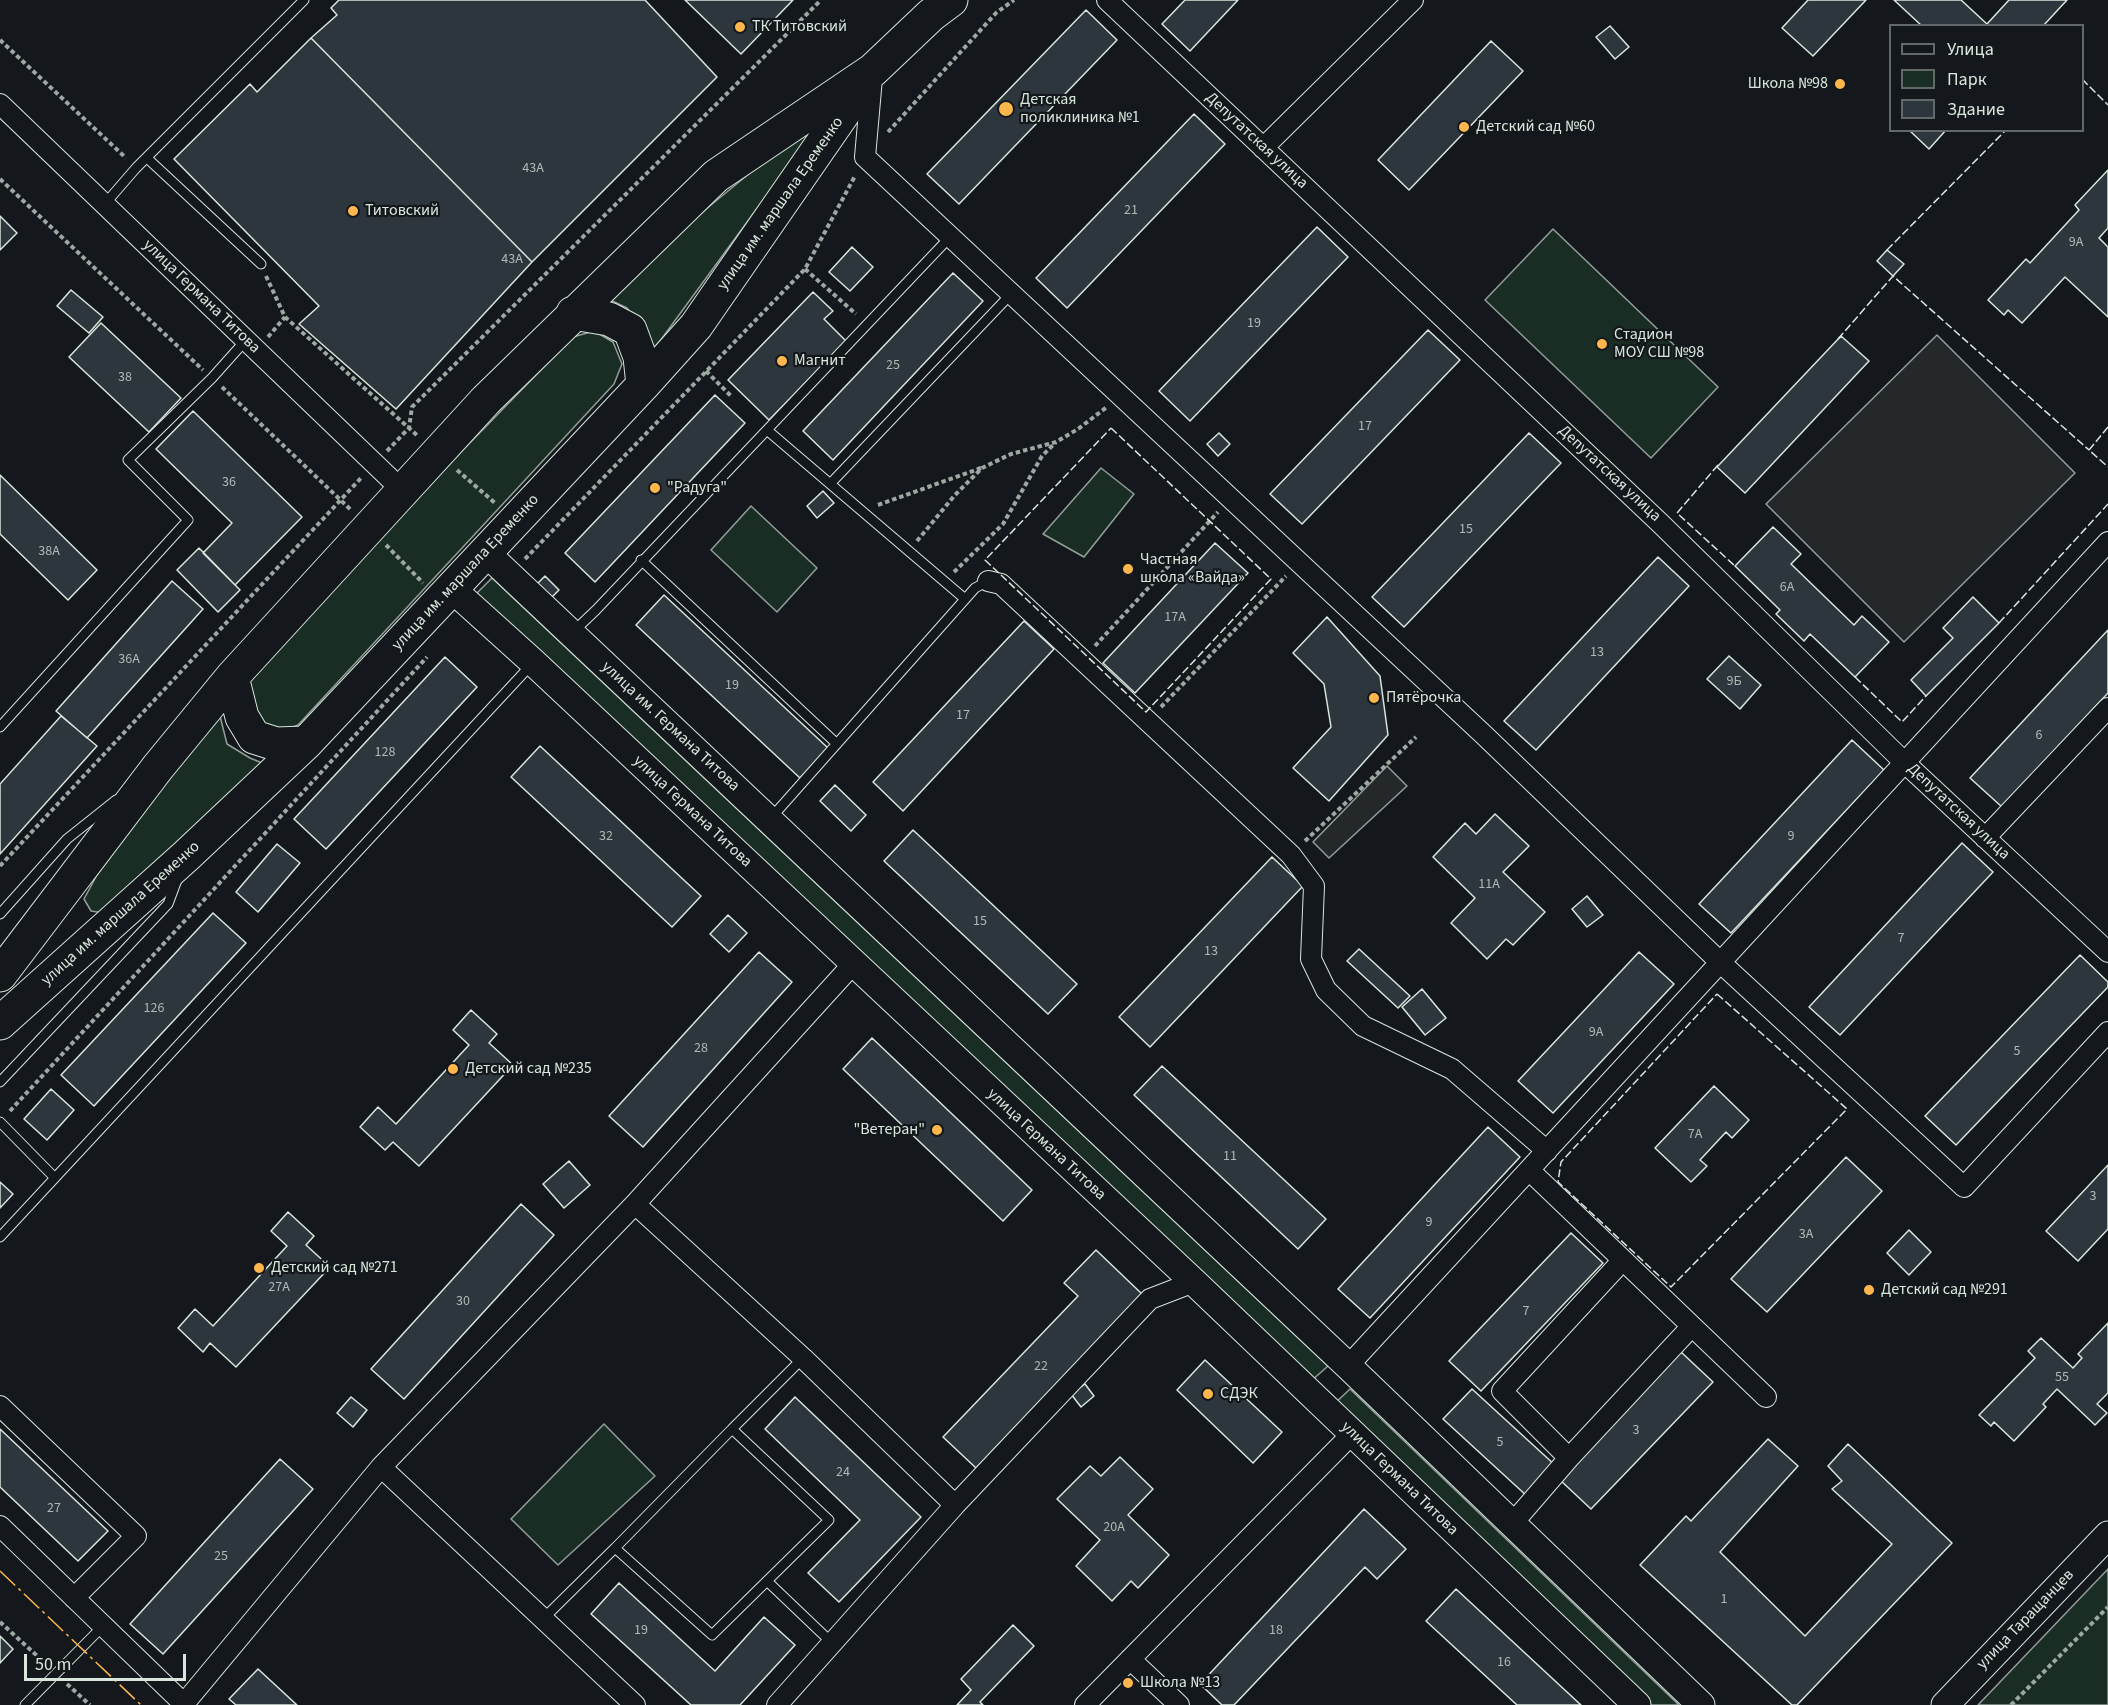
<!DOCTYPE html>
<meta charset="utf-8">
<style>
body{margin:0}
#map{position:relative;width:2108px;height:1705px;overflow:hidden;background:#14181c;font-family:"Source Sans 3",sans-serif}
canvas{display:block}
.legend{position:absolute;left:1889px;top:24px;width:195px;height:108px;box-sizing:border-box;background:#14181c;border:2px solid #626a69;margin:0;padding:8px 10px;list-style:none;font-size:18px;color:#d8e6dc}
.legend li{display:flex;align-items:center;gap:12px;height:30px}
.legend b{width:30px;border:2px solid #626a69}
.scale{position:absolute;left:24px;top:1654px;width:162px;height:27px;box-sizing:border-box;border:3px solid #d8e6dc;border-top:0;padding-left:8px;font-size:18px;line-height:21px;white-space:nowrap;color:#d8e6dc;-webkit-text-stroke:4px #14181c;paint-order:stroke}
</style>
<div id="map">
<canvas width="2108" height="1705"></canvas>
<ul class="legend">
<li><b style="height:8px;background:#14181c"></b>Улица</li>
<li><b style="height:16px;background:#1a2d24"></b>Парк</li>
<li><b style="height:16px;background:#2c363c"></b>Здание</li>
</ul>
<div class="scale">50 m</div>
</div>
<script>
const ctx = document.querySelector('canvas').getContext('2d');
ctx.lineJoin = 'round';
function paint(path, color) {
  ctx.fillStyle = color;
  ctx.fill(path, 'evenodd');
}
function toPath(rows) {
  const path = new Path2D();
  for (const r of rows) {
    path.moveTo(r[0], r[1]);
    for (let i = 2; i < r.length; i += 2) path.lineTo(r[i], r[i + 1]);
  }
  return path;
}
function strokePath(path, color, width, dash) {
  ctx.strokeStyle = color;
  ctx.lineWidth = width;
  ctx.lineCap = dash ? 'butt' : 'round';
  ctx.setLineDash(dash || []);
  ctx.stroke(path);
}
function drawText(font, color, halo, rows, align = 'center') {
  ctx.font = font + ' "Source Sans 3",sans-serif';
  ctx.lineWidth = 4.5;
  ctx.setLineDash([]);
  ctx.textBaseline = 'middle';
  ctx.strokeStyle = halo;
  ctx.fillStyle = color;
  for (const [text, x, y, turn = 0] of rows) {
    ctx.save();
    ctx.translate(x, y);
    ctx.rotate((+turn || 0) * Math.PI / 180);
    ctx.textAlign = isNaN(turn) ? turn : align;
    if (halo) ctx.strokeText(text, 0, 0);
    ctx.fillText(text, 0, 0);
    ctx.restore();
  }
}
const green = toPath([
 [813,132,660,341,652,350,644,330,627,308,606,298,689,223,795,136,813,132],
 [1553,229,1718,387,1651,458,1485,300,1553,229],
 [594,331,613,342,622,364,614,384,298,725,277,733,261,725,247,682,463,450,573,337,594,331],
 [1101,468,1134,494,1084,557,1043,534,1101,468],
 [751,506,817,568,777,612,711,550,751,506],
 [492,578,1328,1366,1310,1382,474,596,492,578],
 [219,712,227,744,250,758,267,765,104,913,91,911,84,899,97,875,219,712],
 [1350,1389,1679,1705,1650,1705,1333,1405,1350,1389],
 [604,1424,655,1476,558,1565,511,1519,604,1424],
 [2108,1569,2108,1705,1978,1705,2108,1569]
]);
paint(green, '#1a2d24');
strokePath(green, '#939e99', 1.5);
const parking = toPath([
 [1937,335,2075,473,1904,642,1766,504,1937,335],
 [1387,766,1407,786,1329,858,1313,842,1387,766]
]);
paint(parking, '#24282b');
strokePath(parking, '#939e99', 1.5);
const building = toPath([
 [339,0,645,0,717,77,532,262,311,38,337,15,331,8,339,0],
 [685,0,793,0,741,54,685,0],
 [1185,0,1238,0,1190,51,1162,24,1185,0],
 [1808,0,1866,0,1813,56,1782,28,1808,0],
 [1894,0,1961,0,1987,24,2009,0,2067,0,2043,26,1922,26,1894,0],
 [1086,10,1117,40,959,204,927,174,1086,10],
 [1610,26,1629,47,1615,59,1596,37,1610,26],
 [311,38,532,262,396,409,299,324,319,306,174,159,250,84,257,92,311,38],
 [1491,41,1523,71,1409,190,1378,160,1491,41],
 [1194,114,1225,144,1067,308,1036,278,1194,114],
 [1909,130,1946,130,1929,149,1909,130],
 [2108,170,2108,228,2099,238,2108,247,2108,317,2065,277,2022,323,2008,310,2004,315,1988,300,2026,259,2030,263,2079,210,2075,205,2108,170],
 [0,216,17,233,0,250,0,216],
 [1317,227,1348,257,1190,421,1159,391,1317,227],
 [852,247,873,267,850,291,829,272,852,247],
 [1887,250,1904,264,1893,276,1877,261,1887,250],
 [953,273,983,301,833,460,803,431,953,273],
 [71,290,103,317,89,333,57,306,71,290],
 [813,292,833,311,824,319,846,341,769,420,728,380,813,292],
 [101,323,181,398,149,432,69,357,101,323],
 [1428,330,1460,360,1302,524,1270,494,1428,330],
 [1841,336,1869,361,1745,493,1717,467,1841,336],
 [715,395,745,423,595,582,565,553,715,395],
 [193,411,302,517,235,585,203,553,232,523,156,449,193,411],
 [1219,433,1230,444,1218,456,1207,444,1219,433],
 [1529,433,1561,463,1404,627,1372,597,1529,433],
 [0,475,97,570,68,600,0,534,0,475],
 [823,491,834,503,817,518,807,506,823,491],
 [1773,527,1801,554,1791,564,1854,625,1862,616,1889,642,1855,677,1810,634,1804,641,1776,614,1780,610,1735,566,1773,527],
 [1215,543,1248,573,1135,693,1103,663,1215,543],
 [199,548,240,590,218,612,177,570,199,548],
 [1658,557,1689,586,1536,750,1504,721,1658,557],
 [545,576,559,590,550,599,536,585,545,576],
 [172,581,203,609,87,738,56,711,172,581],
 [664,595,828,748,800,778,636,625,664,595],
 [1973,597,1999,623,1926,696,1911,680,1953,638,1943,628,1973,597],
 [1327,617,1380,676,1388,735,1329,801,1293,768,1331,727,1324,684,1293,653,1327,617],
 [1024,621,1054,649,903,811,873,782,1024,621],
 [2108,630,2108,693,2002,807,1970,778,2108,630],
 [1729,656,1761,685,1740,709,1707,679,1729,656],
 [445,657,477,687,326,849,294,819,445,657],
 [61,716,97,746,0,854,0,784,61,716],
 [1852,740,1884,770,1731,933,1699,904,1852,740],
 [540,746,701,896,672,927,511,777,540,746],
 [835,785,866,815,851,831,820,801,835,785],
 [1495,814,1529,846,1503,872,1545,912,1513,945,1506,939,1487,959,1451,923,1475,898,1433,857,1465,823,1476,834,1495,814],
 [913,830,1077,984,1048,1014,884,861,913,830],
 [1962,843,1993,872,1840,1035,1809,1007,1962,843],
 [277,844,300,863,258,912,236,892,277,844],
 [1272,857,1303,886,1150,1047,1119,1017,1272,857],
 [1587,896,1603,915,1587,927,1572,909,1587,896],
 [213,913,246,943,94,1106,61,1075,213,913],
 [728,915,747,933,729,952,710,934,728,915],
 [1359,949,1410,996,1398,1008,1347,961,1359,949],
 [759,952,792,982,643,1147,609,1116,759,952],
 [1639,952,1674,984,1553,1113,1518,1081,1639,952],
 [2080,955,2108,982,2108,987,1956,1145,1925,1116,2080,955],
 [1422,989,1446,1018,1425,1035,1402,1007,1422,989],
 [471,1010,497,1034,489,1043,513,1065,419,1166,393,1142,385,1150,360,1127,378,1107,396,1124,469,1045,453,1030,471,1010],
 [872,1038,1032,1190,1003,1221,843,1069,872,1038],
 [1162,1066,1326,1219,1298,1249,1134,1095,1162,1066],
 [1714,1086,1749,1120,1732,1138,1726,1132,1700,1160,1707,1166,1691,1182,1655,1148,1714,1086],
 [51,1089,74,1110,47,1140,24,1119,51,1089],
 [1488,1127,1520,1157,1370,1318,1338,1289,1488,1127],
 [1846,1157,1882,1191,1767,1312,1731,1279,1846,1157],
 [569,1161,590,1185,564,1208,543,1184,569,1161],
 [2108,1165,2108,1229,2078,1261,2046,1231,2108,1165],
 [0,1182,13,1194,0,1208,0,1182],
 [521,1204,554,1235,404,1399,371,1369,521,1204],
 [288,1212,314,1236,306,1245,330,1267,236,1367,210,1343,203,1352,178,1328,195,1309,213,1326,287,1246,271,1231,288,1212],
 [1909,1230,1931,1252,1909,1275,1887,1253,1909,1230],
 [1571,1233,1603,1263,1481,1391,1449,1361,1571,1233],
 [1096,1250,1142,1294,976,1468,943,1437,1078,1296,1064,1283,1096,1250],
 [2108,1323,2108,1393,2097,1404,2107,1413,2095,1425,2057,1389,2043,1404,2046,1407,2014,1441,1994,1422,1991,1426,1979,1415,2035,1358,2028,1351,2041,1338,2073,1368,2082,1358,2078,1354,2108,1323],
 [1681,1352,1713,1382,1591,1509,1560,1480,1681,1352],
 [1205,1360,1282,1432,1253,1463,1177,1390,1205,1360],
 [1085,1384,1094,1396,1081,1407,1071,1394,1085,1384],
 [1472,1389,1556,1466,1528,1497,1443,1419,1472,1389],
 [351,1397,367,1410,353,1427,337,1413,351,1397],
 [795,1397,921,1517,839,1602,808,1573,860,1520,765,1429,795,1397],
 [0,1429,108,1531,78,1561,0,1487,0,1429],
 [1768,1439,1798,1466,1720,1552,1805,1636,1892,1544,1832,1489,1842,1481,1828,1466,1848,1444,1952,1543,1797,1705,1792,1705,1640,1565,1686,1516,1691,1521,1768,1439],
 [1120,1457,1153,1489,1128,1515,1169,1555,1138,1588,1131,1581,1112,1601,1076,1566,1100,1540,1057,1499,1090,1466,1101,1476,1120,1457],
 [280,1459,313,1489,163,1654,130,1624,280,1459],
 [1364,1509,1406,1549,1377,1579,1365,1567,1234,1705,1222,1705,1200,1684,1364,1509],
 [619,1583,715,1671,764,1617,795,1645,740,1705,691,1705,591,1614,619,1583],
 [1456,1589,1581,1705,1517,1705,1426,1621,1456,1589],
 [1013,1625,1034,1646,980,1702,983,1705,957,1705,971,1690,961,1679,1013,1625],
 [0,1636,13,1649,0,1663,0,1636],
 [258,1669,297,1705,236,1705,229,1699,258,1669]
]);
paint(building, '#2c363c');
strokePath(building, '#d8e6dc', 1.5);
const lane = toPath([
 [147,158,261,264],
 [104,205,136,168,304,0],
 [767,430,965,599],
 [830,484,1011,294],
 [641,560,837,744],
 [573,632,596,610,950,237],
 [0,727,188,520,128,460,212,378,245,341],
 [771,818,975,588,988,581],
 [0,914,67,839,116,800],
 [0,1082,168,904,177,880],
 [0,1122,55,1178],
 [0,1237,531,665],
 [615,1548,732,1429],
 [767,1581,832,1643],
 [543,1619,615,1548,712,1635,829,1520,732,1429,803,1358],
 [25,1705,103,1626]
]);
const street = toPath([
 [1107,0,1660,523,1904,762,2108,952],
 [872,78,865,157,1484,735,1721,963,1964,1187,2108,1032],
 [0,104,402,490],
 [1263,148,1413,0],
 [988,581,1001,584,1291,855,1314,886,1311,959,1326,990,1363,1026,1452,1069,1547,1151],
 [1985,838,2108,708],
 [1529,1170,1766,1397],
 [635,1204,803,1358,955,1505],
 [1622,1261,1502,1391,1569,1458,1692,1326],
 [1348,1366,2108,542],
 [0,1406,136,1536,74,1598],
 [381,1467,635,1705],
 [1512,1524,1569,1458],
 [0,1526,185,1705],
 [1130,1659,1179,1705],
 [183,1705,381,1467,635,1204,853,964],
 [777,1705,955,1505,1150,1299,1194,1282],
 [1085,1705,1352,1434]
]);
const secondary = toPath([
 [485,552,1348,1366,1701,1705],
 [451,588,533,662,1194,1282,1637,1705],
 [1945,1705,2108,1535]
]);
const highway = toPath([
 [573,313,609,319,630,330,640,357,643,385],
 [232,677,242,717,254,737,276,744,306,743],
 [0,975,158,767,232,677,486,400,716,176,873,70,931,15,951,0],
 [0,1023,186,856,306,743,643,385,696,326,862,86]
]);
strokePath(lane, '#d8e6dc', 11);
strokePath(street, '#d8e6dc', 22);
strokePath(secondary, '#d8e6dc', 29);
strokePath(highway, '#d8e6dc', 35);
strokePath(toPath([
 [0,40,126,158],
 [888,132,996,13,1014,0],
 [0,179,203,370],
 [805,269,856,314],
 [266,276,285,317,418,436],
 [268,337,285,317],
 [706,371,732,397],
 [222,387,351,510],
 [387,451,409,428,412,407,821,0],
 [457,470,495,503],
 [878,505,981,468],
 [917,541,955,495,982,468,1011,454,1056,442,1078,429,1107,407],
 [386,545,423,583],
 [525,559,805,269,855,176],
 [954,572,1003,524,1042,456,1056,442],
 [1095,646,1218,512],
 [1161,707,1286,576],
 [1305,841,1416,737],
 [0,866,361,478],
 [10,1111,427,657],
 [0,1622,46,1664],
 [67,1684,90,1705],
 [2011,1705,2108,1607]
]), '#9da8a2', 4, [4.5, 3]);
strokePath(lane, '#14181c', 9);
strokePath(street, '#14181c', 20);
strokePath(secondary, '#14181c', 27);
strokePath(highway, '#14181c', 33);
strokePath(toPath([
 [2082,79,2108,105],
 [1887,250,2006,130],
 [1838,339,1893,276,2089,450],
 [2108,427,2089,450,2108,467],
 [1111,428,1271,579,1146,712,985,560,1111,428],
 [1718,465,1677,513,1735,566],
 [1999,623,2108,504],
 [1855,677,1902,722,1926,696],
 [1717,994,1847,1109,1671,1287,1558,1182,1561,1162,1717,994]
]), '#d8e6dc', 1.5, [8, 3]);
strokePath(toPath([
 [0,1571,141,1705]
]), '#ffb74d', 1.5, [21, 4.5, 3, 4.5]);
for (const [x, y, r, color] of [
 [740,27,6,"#ffb74d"],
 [1840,84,6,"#ffb74d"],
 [1006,109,8,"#ffb74d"],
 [1464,127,6,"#ffb74d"],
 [353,211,6,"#ffb74d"],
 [1602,344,6,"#ffb74d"],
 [782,361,6,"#ffb74d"],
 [655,488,6,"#ffb74d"],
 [1128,569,6,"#ffb74d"],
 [1374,698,6,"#ffb74d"],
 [453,1069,6,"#ffb74d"],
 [937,1130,6,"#ffb74d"],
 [259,1268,6,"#ffb74d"],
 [1869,1290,6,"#ffb74d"],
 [1208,1394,6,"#ffb74d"],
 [1128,1683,6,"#ffb74d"]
]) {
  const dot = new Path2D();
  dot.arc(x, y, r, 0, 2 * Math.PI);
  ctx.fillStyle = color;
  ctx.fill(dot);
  strokePath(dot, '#14181c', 2);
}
drawText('14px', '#adbab4', null, [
 ["43А",533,169],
 ["21",1131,211],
 ["9А",2076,243],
 ["43А",512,260],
 ["19",1254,324],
 ["25",893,366],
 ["38",125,378],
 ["17",1365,427],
 ["36",229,483],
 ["15",1466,530],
 ["38А",49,552],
 ["6А",1787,588],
 ["17А",1175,618],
 ["13",1597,653],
 ["36А",129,660],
 ["9Б",1734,682],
 ["19",732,686],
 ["17",963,716],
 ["6",2039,736],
 ["128",385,753],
 ["32",606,837],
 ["9",1791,837],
 ["11А",1489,885],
 ["15",980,922],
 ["7",1901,939],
 ["13",1211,952],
 ["126",154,1009],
 ["9А",1596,1033],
 ["28",701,1049],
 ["5",2017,1052],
 ["7А",1695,1135],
 ["11",1230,1157],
 ["3",2093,1197],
 ["9",1429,1223],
 ["3А",1806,1235],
 ["27А",279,1288],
 ["30",463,1302],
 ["7",1526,1312],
 ["22",1041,1367],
 ["55",2062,1378],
 ["3",1636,1431],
 ["5",1500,1443],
 ["24",843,1473],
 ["27",54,1509],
 ["20А",1114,1528],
 ["25",221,1557],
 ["1",1724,1600],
 ["19",641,1631],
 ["18",1276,1631],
 ["16",1504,1663]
]);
drawText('16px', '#d8e6dc', '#14181c', [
 ["ТК Титовский",752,27],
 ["Школа №98",1828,84,"right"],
 ["Детская",1020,100],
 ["поликлиника №1",1020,118],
 ["Детский сад №60",1476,127],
 ["Титовский",365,211],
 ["Стадион",1614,335],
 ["МОУ СШ №98",1614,353],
 ["Магнит",794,361],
 ["\"Радуга\"",667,488],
 ["Частная",1140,560],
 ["школа «Вайда»",1140,578],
 ["Пятёрочка",1386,698],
 ["Детский сад №235",465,1069],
 ["\"Ветеран\"",925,1130,"right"],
 ["Детский сад №271",271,1268],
 ["Детский сад №291",1881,1290],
 ["СДЭК",1220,1394],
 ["Школа №13",1140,1683]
], 'left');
drawText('16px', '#d8e6dc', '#14181c', [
 ["Депутатская улица",1256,141,43],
 ["улица им. маршала Еременко",781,204,-55],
 ["улица Германа Титова",201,297,44],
 ["Депутатская улица",1609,474,43],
 ["улица им. маршала Еременко",466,573,-47],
 ["улица им. Германа Титова",670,727,43],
 ["улица Германа Титова",692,812,43],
 ["Депутатская улица",1958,812,43],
 ["улица им. маршала Еременко",121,914,-42],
 ["улица Германа Титова",1046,1145,43],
 ["улица Германа Титова",1399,1479,44],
 ["улица Таращанцев",2026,1620,-46]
]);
</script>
